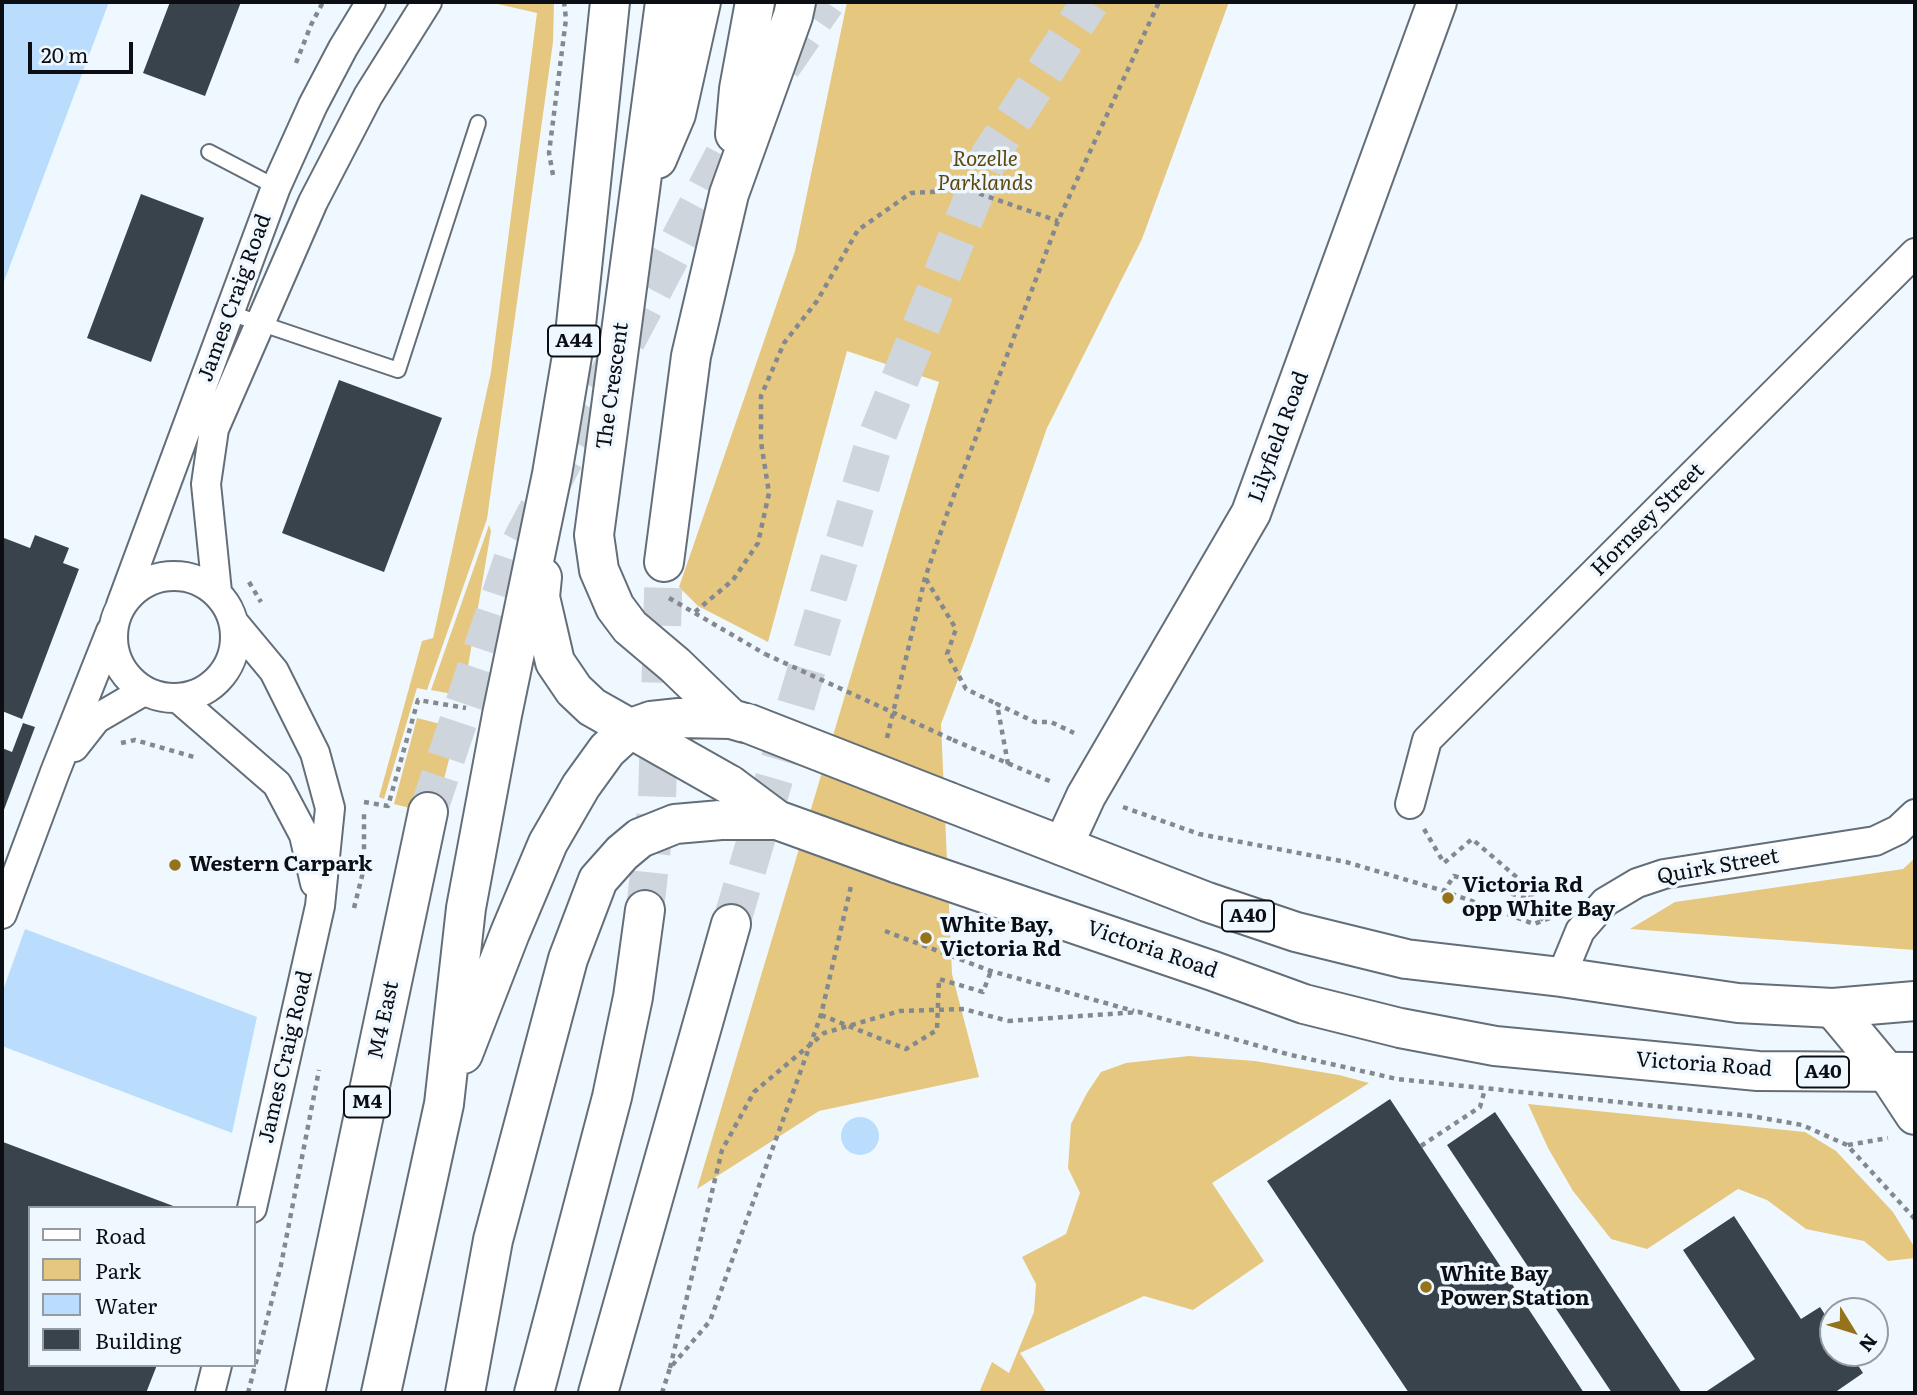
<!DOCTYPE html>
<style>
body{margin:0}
#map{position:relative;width:1917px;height:1395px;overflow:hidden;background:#f0f8ff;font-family:Literata,serif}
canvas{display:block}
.frame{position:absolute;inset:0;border:4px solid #0b0f13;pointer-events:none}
.legend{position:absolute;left:28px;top:1206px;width:228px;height:161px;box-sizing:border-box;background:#f0f8ff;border:2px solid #949ba1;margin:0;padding:9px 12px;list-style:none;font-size:21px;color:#0b0f13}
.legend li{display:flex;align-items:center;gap:14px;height:35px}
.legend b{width:35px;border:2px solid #949ba1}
.north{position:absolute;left:1819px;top:1297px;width:70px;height:70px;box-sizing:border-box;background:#f0f8ff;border:2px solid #949ba1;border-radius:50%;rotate:128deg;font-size:19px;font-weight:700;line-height:28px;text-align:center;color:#0b0f13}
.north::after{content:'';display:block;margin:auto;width:24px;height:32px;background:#94731b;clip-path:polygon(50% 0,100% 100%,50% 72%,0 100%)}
.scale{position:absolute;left:28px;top:42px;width:105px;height:32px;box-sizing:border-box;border:4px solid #0b0f13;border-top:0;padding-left:9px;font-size:21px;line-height:24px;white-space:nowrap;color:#0b0f13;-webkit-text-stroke:5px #f0f8ff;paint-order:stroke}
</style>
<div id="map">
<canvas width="1917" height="1395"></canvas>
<div class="frame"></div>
<ul class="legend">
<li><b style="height:9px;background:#fff"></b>Road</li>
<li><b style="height:19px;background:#e6c77f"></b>Park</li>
<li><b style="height:19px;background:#baddfe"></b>Water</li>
<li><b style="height:19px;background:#39434c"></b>Building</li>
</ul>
<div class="north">N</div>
<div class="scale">20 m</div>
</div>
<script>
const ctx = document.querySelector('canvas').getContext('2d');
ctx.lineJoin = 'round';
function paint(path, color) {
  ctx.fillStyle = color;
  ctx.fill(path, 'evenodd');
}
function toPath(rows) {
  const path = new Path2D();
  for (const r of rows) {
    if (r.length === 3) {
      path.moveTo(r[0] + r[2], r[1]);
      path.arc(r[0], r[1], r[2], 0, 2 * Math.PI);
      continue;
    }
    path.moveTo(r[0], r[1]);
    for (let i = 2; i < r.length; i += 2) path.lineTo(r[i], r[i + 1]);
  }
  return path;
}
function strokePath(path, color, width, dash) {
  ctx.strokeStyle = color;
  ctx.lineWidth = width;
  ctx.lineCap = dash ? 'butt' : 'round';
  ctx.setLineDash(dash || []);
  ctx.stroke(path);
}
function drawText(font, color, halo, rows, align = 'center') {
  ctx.font = font + ' Literata,serif';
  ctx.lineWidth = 7;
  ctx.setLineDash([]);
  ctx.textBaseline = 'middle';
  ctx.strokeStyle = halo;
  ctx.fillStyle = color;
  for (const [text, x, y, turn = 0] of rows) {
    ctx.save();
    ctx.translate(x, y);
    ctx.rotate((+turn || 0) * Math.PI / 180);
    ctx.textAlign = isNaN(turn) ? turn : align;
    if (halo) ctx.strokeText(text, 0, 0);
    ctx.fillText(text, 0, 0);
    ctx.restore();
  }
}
paint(toPath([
 [489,2,554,2,553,42,487,519,427,690,417,688,384,799,379,797,422,641,433,638,491,372,537,13],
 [847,2,1229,2,1142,239,1047,428,972,643,941,724,952,974,979,1077,819,1111,697,1189,939,382,847,351,768,642,698,606,679,587,795,251],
 [489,525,491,531,463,696,431,690],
 [417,718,457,728,440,795,450,799,445,817,394,804],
 [1915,858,1915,950,1630,929,1675,902,1903,869],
 [1189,1056,1255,1061,1339,1075,1369,1083,1212,1183,1264,1261,1193,1310,1144,1296,1020,1353,1047,1393,979,1393,992,1362,1009,1373,1034,1312,1036,1284,1022,1257,1066,1234,1080,1193,1068,1168,1071,1124,1087,1093,1101,1072,1126,1063],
 [1528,1104,1805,1132,1836,1151,1893,1212,1915,1248,1915,1258,1888,1261,1864,1241,1806,1229,1767,1200,1738,1189,1647,1249,1611,1239,1573,1191,1548,1148]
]), '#e6c77f');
paint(toPath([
 [2,2,109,2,2,287],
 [25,929,257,1017,232,1133,2,1046,2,993],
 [860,1136,19]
]), '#baddfe');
paint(toPath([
 [170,2,241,2,205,96,143,73],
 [141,194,204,218,151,362,87,338],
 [339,380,442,418,384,572,282,533],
 [35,535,69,548,63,563,79,569,22,719,2,711,2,544,4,538,30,548],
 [23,723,35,727,2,815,2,748,12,752],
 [1390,1099,1421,1146,1584,1393,1409,1393,1267,1181],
 [1495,1112,1682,1393,1612,1393,1447,1145],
 [3,1142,176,1207,30,1208,30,1365,157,1365,146,1393,2,1393],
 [1734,1216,1801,1319,1820,1307,1833,1327,1833,1353,1850,1353,1863,1373,1834,1393,1704,1393,1755,1359,1683,1250]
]), '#39434c');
strokePath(toPath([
 [782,66,826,2],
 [428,812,514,555,736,132,745,119],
 [645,910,657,800,664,562],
 [731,924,872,449,990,155,1090,2]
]), '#ced5dc', 38, [38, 19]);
const lane = toPath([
 [209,152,276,187],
 [230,313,398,370,478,123]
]);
const street = toPath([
 [174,637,61],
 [217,592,206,484,214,429,313,202,368,96,427,2],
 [121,605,276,187,313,105,343,48,371,2],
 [234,623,274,671,315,753,330,808,320,906,252,1208],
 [179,699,277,784,304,835,315,883],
 [74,747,96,719,144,691],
 [1410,804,1427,740,1915,253],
 [2,914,55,772,111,631],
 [1561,977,1580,931,1605,902,1637,883,1664,874,1875,841,1898,830,1915,814],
 [210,1393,217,1365]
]);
const secondary = toPath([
 [1063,846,1086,796,1251,513,1437,2],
 [1833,1008,1888,1074,1915,1115]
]);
const highway = toPath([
 [665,2,594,535,599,570,615,607,630,627,675,665,731,719],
 [735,134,739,89,755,2],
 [657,159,676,114,701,2],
 [664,562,691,356,729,194,793,16,796,2],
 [542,577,540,597,555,662,574,690,592,707,730,785],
 [949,802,1207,902,1296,932,1406,959,1561,977,1738,1003,1833,1008,1915,1001],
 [896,863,1213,971,1304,1004,1400,1028,1495,1046,1758,1071,1915,1072],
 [463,1054,510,933,548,843,581,786,607,750,631,728,651,721,679,718,731,719,745,723],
 [305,1393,428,812],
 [381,1393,444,1104,466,908,502,715,552,474,574,344,610,2],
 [465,1393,493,1240,568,959,598,880,622,853,640,838,675,824,721,820],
 [534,1393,612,1097,633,997,645,910],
 [598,1393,731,924]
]);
strokePath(lane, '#636e78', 18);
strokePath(street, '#636e78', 32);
strokePath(secondary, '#636e78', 42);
strokePath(highway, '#636e78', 42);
strokePath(toPath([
 [296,63,311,25,323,2],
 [553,175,549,153,566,19,564,2],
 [926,579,956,629,947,654,966,689,997,704],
 [249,582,261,602],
 [669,598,765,654],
 [695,612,733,580,758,543,769,493,761,442,761,396,784,343,817,301,858,230,911,193,969,190,1058,221],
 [887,738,925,578,948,511,1058,221,1159,2],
 [953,740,1052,782],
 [121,743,135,740,194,757],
 [1008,764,997,704,1035,722,1051,722,1074,733],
 [364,802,388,806,418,700,466,708],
 [1123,807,1199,834,1346,862,1444,891,1534,924,1550,918],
 [1424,829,1444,863,1472,839,1534,892,1529,899,1454,876,1444,891],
 [354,908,364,868,364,813],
 [1540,920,1557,905],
 [885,931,991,971,1134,1011],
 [821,1015,906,1049,937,1030,939,979,983,992,991,971],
 [1008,1021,1139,1012,1287,1054,1397,1079,1751,1116,1802,1125,1847,1145,1915,1219],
 [1848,1145,1888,1138],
 [1421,1146,1480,1107,1485,1089],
 [248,1393,281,1265,319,1070],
 [662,1393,670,1368,710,1321,821,1015,851,886]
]), '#83898f', 4.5, [5, 5]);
strokePath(lane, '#fff', 14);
strokePath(street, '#fff', 28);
strokePath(secondary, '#fff', 38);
strokePath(highway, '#fff', 38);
const highwayBridge = toPath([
 [747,723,949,802],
 [730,785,777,820,896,863],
 [721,820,777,820]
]);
strokePath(highwayBridge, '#636e78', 42, []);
strokePath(toPath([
 [765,654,953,740],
 [670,1368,722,1150,754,1092,824,1033,900,1011,964,1009,1008,1021]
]), '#83898f', 4.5, [5, 5]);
strokePath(highwayBridge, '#fff', 38);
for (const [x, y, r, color] of [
 [175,865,7,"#94731b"],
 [1448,898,7,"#94731b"],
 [926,938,7,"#94731b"],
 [1426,1287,7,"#94731b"]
]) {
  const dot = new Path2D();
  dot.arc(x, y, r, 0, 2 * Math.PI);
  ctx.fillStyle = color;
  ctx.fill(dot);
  strokePath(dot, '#f0f8ff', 2.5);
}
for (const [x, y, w] of [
 [574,341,52],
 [1248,916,52],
 [1823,1072,52],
 [367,1102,46]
]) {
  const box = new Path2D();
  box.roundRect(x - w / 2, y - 15.5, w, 31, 5);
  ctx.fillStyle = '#f0f8ff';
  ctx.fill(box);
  strokePath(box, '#0b0f13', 2);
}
drawText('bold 19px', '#0b0f13', null, [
 ["A44",574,341],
 ["A40",1248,916],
 ["A40",1823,1072],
 ["M4",367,1102]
]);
drawText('italic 21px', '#5d480e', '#f0f8ff', [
 ["Rozelle",985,160],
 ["Parklands",985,184]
]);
drawText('21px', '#0b0f13', '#f0f8ff', [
 ["James Craig Road",235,298,-70],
 ["The Crescent",613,386,-82],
 ["Lilyfield Road",1279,437,-70],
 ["Hornsey Street",1648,520,-45],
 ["Quirk Street",1718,867,-10],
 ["Victoria Road",1152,950,19],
 ["M4 East",384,1020,-78],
 ["James Craig Road",286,1057,-77],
 ["Victoria Road",1704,1065,4]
]);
drawText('bold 21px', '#0b0f13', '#f0f8ff', [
 ["Western Carpark",189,865],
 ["Victoria Rd",1462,886],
 ["opp White Bay",1462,910],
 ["White Bay,",940,926],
 ["Victoria Rd",940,950],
 ["White Bay",1440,1275],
 ["Power Station",1440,1299]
], 'left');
</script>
